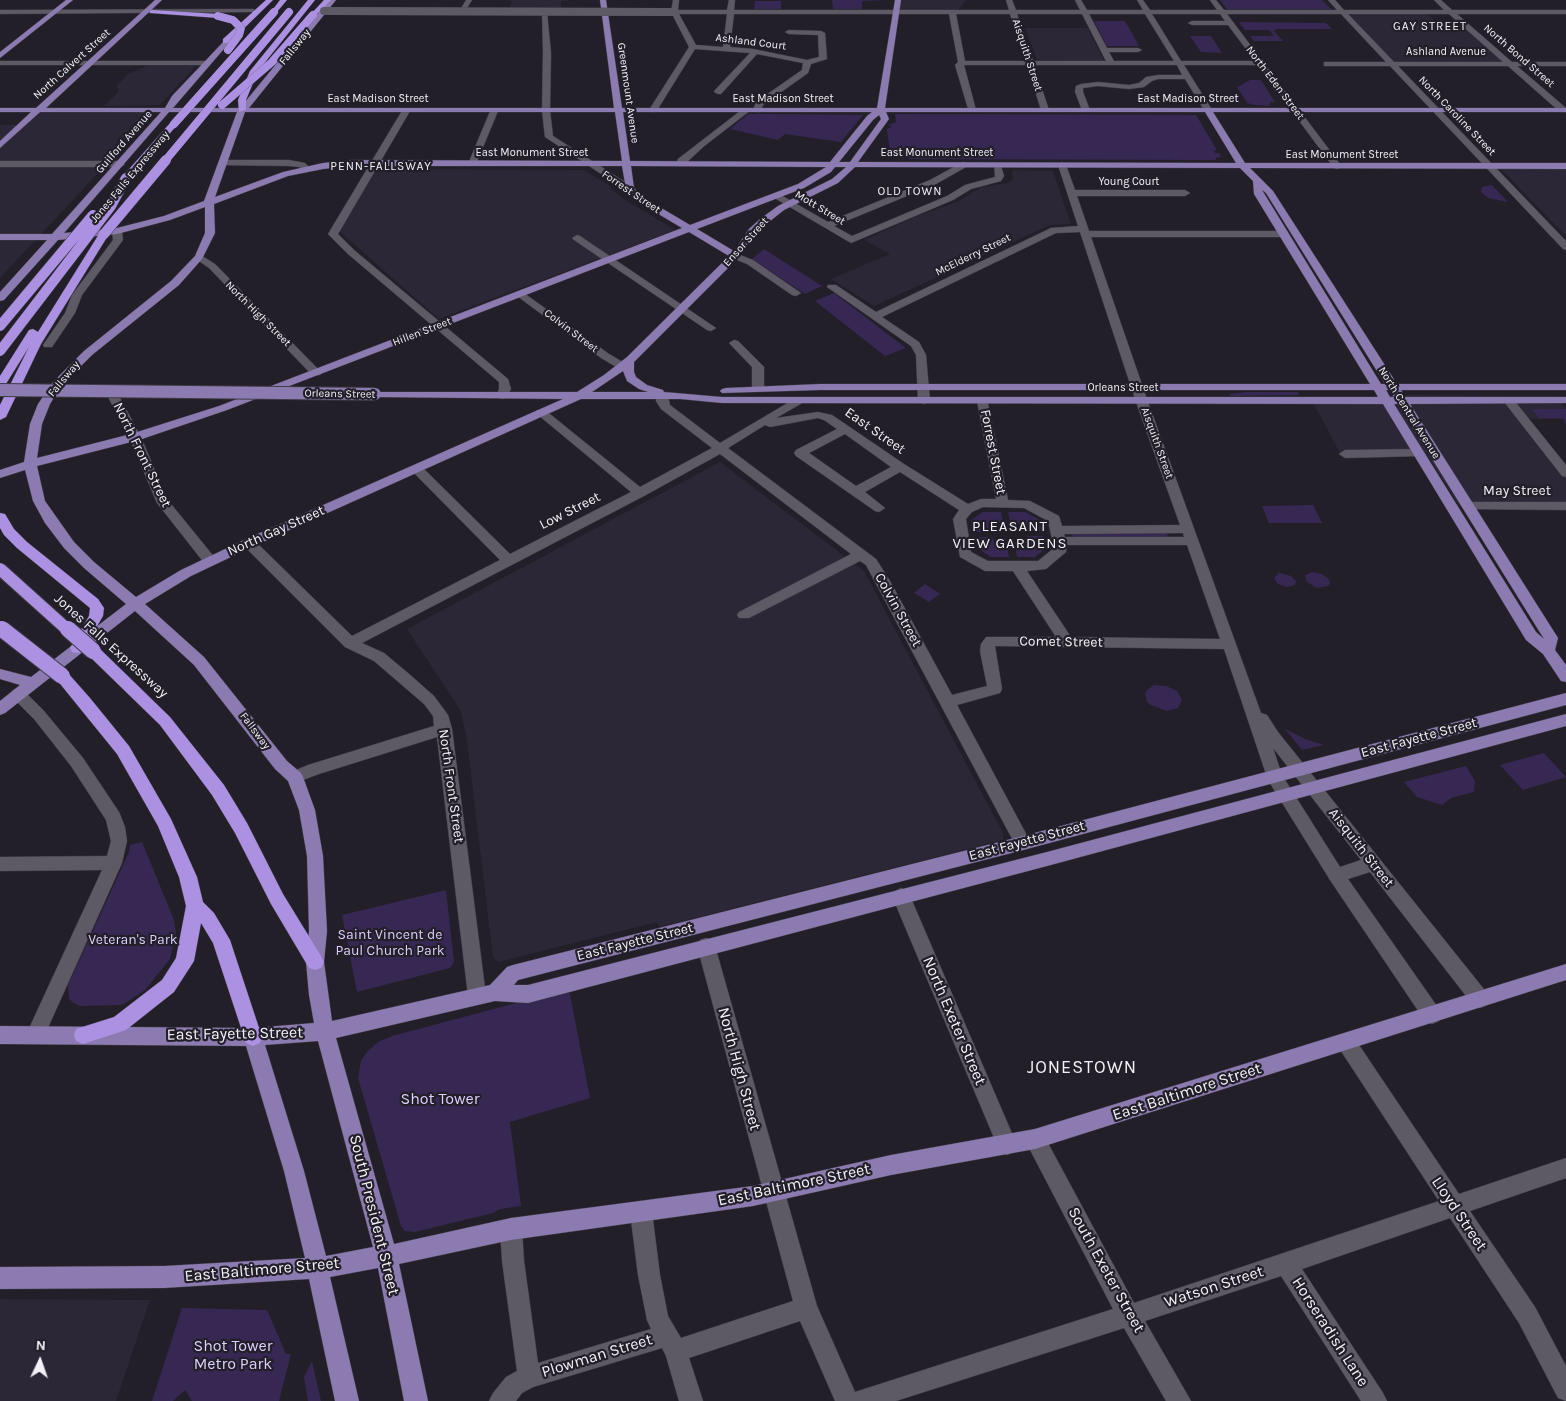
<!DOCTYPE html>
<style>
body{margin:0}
#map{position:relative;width:1566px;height:1401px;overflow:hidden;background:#221f29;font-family:Karla,sans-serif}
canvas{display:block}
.north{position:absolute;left:15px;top:1336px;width:50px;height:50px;-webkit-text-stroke:4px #221f29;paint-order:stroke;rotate:3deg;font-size:14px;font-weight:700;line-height:20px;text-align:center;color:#f3f1f8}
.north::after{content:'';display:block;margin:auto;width:18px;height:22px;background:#f3f1f8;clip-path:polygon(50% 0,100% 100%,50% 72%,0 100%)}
</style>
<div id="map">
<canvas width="1566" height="1401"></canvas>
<div class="north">N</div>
</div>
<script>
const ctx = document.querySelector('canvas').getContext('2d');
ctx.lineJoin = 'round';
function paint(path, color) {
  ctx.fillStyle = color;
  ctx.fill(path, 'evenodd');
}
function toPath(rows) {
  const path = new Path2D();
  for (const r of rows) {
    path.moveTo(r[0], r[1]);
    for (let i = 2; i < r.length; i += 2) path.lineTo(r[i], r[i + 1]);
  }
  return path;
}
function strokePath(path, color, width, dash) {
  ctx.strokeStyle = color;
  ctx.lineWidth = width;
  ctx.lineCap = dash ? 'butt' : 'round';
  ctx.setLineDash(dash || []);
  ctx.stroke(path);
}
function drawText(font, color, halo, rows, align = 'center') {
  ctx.font = font + ' Karla,sans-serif';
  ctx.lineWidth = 4.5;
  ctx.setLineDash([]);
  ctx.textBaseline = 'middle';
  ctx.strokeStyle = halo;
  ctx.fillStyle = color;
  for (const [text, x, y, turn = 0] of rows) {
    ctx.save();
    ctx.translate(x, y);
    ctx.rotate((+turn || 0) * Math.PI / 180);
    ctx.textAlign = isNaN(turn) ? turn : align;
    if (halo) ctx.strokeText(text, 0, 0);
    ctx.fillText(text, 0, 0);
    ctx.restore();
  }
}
paint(toPath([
 [503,0,567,0,568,1,561,1,561,9,509,9,512,1],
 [898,0,966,0,957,12,895,12],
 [1342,12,1424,12,1437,23,1463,23,1509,63,1391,63],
 [1025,28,1088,28,1104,61,1037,60],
 [147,66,196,66,160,105,104,106,119,91,117,85,128,74],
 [32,112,155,112,0,278,0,125,18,125],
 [376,169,584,170,607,184,619,196,675,230,439,319,339,231],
 [1501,169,1566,169,1566,236],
 [1012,170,1053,171,1071,224,1050,225,874,306,831,279,890,254,864,240,917,216,959,201,981,187,1008,183,1013,179],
 [1390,395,1556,396,1566,409,1566,419,1527,419,1566,474,1566,506,1460,507,1427,455,1341,455,1312,400,1393,400],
 [720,462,864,571,1003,833,1003,840,659,927,657,922,498,962,493,957,467,741,461,711,407,629],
 [0,1299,150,1300,116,1401,0,1401]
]), '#2c2736');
paint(toPath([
 [805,0,887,0,862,1,862,9,833,9,832,0],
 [1220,0,1322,0,1331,9,1227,9],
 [755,1,781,1,781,9,754,9],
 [1094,21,1125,21,1139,46,1107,46],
 [1239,22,1326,23,1332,29,1277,29,1274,31,1283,41,1254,41,1250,36,1274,36,1269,30,1245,30],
 [1190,36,1211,36,1222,53,1201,52],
 [1250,80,1261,80,1275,102,1271,102,1269,105,1270,106,1255,105,1247,103,1237,87],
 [748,114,769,114,863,115,841,142,785,134,778,140,730,129],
 [895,114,1196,115,1217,150,1214,151,1215,153,1219,153,1221,157,1216,158,1216,160,911,159,890,152,887,129,892,127,888,125,896,122],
 [1492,185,1508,202,1488,198,1481,192,1482,187],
 [764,249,822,286,805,294,752,259],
 [834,293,906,348,885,356,815,301],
 [1248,392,1298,392,1299,395,1230,396,1229,394],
 [1532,409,1566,409,1566,425,1563,418,1539,418],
 [1313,505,1322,523,1269,523,1262,506],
 [983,512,1001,512,1003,522,994,525,990,532,972,532,971,520],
 [1008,512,1025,512,1040,520,1043,531,1026,531,1019,524,1010,522],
 [1165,531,1168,533,1167,537,1075,537,1072,536,1071,532],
 [1027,536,1043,536,1046,548,1035,557,1017,557,1015,546,1021,544,1027,540],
 [975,537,992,537,995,542,1007,546,1009,557,991,557,977,548],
 [1313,572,1322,574,1329,579,1330,584,1328,586,1317,588,1307,582,1305,575],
 [1279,573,1291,576,1296,581,1295,585,1287,587,1278,584,1274,578],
 [925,584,940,594,929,602,914,593],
 [1154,685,1166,686,1177,691,1182,700,1178,708,1167,711,1151,705,1147,702,1145,693,1147,690],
 [1285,729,1305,739,1324,745,1302,750],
 [1544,753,1566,777,1523,790,1500,765],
 [1466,766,1475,781,1474,792,1451,798,1442,805,1417,797,1404,782],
 [142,842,174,920,176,933,170,959,145,990,127,1002,121,1005,80,1006,74,1003,69,999,68,985,129,852,130,845],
 [446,890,454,962,450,968,357,992,342,915],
 [569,989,590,1098,510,1122,521,1206,500,1209,493,1213,415,1232,405,1231,401,1226,358,1078,361,1061,367,1052,378,1042,392,1036],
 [182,1308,267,1310,286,1354,291,1354,279,1401,192,1401,185,1390,173,1401,152,1401],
 [312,1361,321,1401,308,1401,304,1377]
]), '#372853');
const minor = toPath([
 [466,0,472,0,464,13,460,13,459,12,466,0],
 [673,0,679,0,678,10,727,10,729,0,735,0,734,10,1009,10,1006,0,1012,0,1016,10,1080,10,1075,0,1081,0,1087,10,1143,10,1137,0,1143,0,1150,10,1217,10,1210,0,1216,0,1224,10,1337,10,1328,0,1335,0,1344,10,1444,10,1434,0,1441,0,1452,10,1566,10,1566,14,1457,14,1512,62,1566,62,1566,66,1517,66,1566,108,1566,112,1560,112,1508,66,1398,66,1566,241,1566,250,1563,249,1390,66,1324,66,1324,62,1386,62,1341,14,1227,14,1340,164,1340,168,1337,169,1334,168,1258,65,1184,65,1212,110,1208,112,1204,110,1185,79,1158,79,1152,81,1144,87,1129,89,1098,86,1083,88,1083,92,1090,110,1086,112,1082,110,1075,92,1076,86,1081,84,1098,82,1129,85,1139,83,1146,77,1158,75,1182,75,1177,65,1034,65,1049,110,1045,112,1041,110,1027,65,964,65,976,110,969,112,955,65,958,62,949,14,734,14,730,47,753,49,807,60,819,57,818,35,789,34,785,32,789,30,821,31,825,33,827,59,811,64,808,73,763,105,760,112,757,112,753,110,756,102,802,70,803,63,757,54,721,94,718,94,714,92,715,90,750,53,695,49,656,112,650,112,649,110,689,47,671,12,673,0],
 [679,14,727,14,723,47,696,45,679,14],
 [956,14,1010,14,1025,61,965,61,956,14],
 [1017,14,1082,14,1106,61,1033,61,1017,14],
 [1089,14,1145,14,1174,61,1114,61,1109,52,1138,52,1142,50,1138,48,1107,48,1089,14],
 [1152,14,1220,14,1225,21,1192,21,1188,23,1192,25,1228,25,1255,61,1181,61,1152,14],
 [1348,14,1449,14,1503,62,1394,62,1348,14],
 [253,9,256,11,255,12,0,14,0,10,253,9],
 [542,11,547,12,551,53,550,111,553,136,633,187,633,191,627,191,545,137,542,111,543,53,542,11],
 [0,61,206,61,210,63,206,65,0,65,0,61],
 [744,108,751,110,703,147,683,166,677,166,676,164,678,159,744,108],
 [403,109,410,111,338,234,354,250,508,379,511,389,506,398,502,399,496,396,499,389,499,382,348,254,328,234,403,109],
 [491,109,498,111,476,164,469,166,468,164,491,109],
 [222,160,289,160,305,163,311,169,307,172,299,167,289,166,219,165,219,161,222,160],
 [0,161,121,161,125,164,121,167,0,167,0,161],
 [963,162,966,163,966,167,936,184,834,226,852,236,947,196,965,185,995,177,994,163,1000,163,1004,176,1001,181,971,189,953,200,851,243,771,196,776,193,779,194,828,222,930,180,963,162],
 [1062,162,1066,165,1075,190,1185,190,1190,193,1185,196,1077,196,1089,231,1284,231,1289,234,1284,237,1091,237,1148,402,1261,713,1267,715,1278,732,1487,993,1489,999,1487,1005,1480,1008,1473,1005,1370,872,1348,879,1439,1009,1441,1015,1439,1021,1432,1024,1425,1021,1330,880,1268,780,1224,649,995,646,1002,689,1000,693,957,705,1031,843,1029,848,1023,850,1017,848,866,565,860,561,749,618,739,618,737,615,739,612,851,554,720,454,644,496,362,643,384,653,408,673,434,696,448,715,452,729,486,996,484,1002,477,1005,470,1002,468,996,437,737,319,774,295,783,289,781,287,777,289,773,308,765,434,726,433,716,424,704,374,661,345,647,244,546,242,543,244,540,254,540,352,636,500,560,413,472,411,469,413,466,421,466,510,554,631,492,537,414,535,412,537,410,545,410,640,487,712,448,661,409,656,401,656,396,662,393,668,396,670,405,720,443,796,398,804,398,806,400,804,402,776,418,818,412,832,415,904,464,968,504,981,499,996,499,977,401,979,399,987,399,1008,500,1030,501,1059,516,1062,526,1180,525,1136,402,1080,232,1056,233,882,317,919,342,926,355,930,401,924,404,918,401,916,355,911,346,827,287,828,285,836,285,876,312,1051,228,1078,226,1058,165,1062,162],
 [818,418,824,420,837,429,796,450,794,453,796,456,875,511,879,512,885,508,865,492,900,472,959,510,953,519,960,557,985,571,1013,571,1056,637,986,637,981,644,980,651,987,686,952,695,890,581,876,559,728,448,765,425,770,427,818,418],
 [845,434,891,467,856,486,809,453,845,434],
 [983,507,1024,508,1048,521,1054,548,1038,561,988,561,971,552,966,519,972,512,983,507],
 [1183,533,1184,537,1065,537,1064,534,1183,533],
 [1067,545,1187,545,1220,639,1071,637,1027,571,1046,569,1066,552,1067,545],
 [1273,748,1361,860,1340,867,1282,775,1273,748],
 [117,228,122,231,123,240,82,295,75,313,52,347,44,347,43,345,65,313,72,295,113,240,112,231,117,228],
 [577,235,580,236,716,328,711,331,707,330,574,240,572,238,577,235],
 [735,253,753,260,801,293,796,296,792,295,747,264,732,258,730,256,735,253],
 [199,254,215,264,320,371,322,373,320,375,312,375,209,268,196,259,196,255,199,254],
 [521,291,609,354,626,364,628,366,626,368,618,368,601,358,517,296,517,292,521,291],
 [734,340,738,341,764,367,764,389,762,391,754,391,752,389,752,367,729,343,734,340],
 [96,391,112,391,118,394,141,437,167,499,215,558,217,561,215,564,205,564,157,503,129,437,108,397,92,396,90,394,96,391],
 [1509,398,1513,399,1566,465,1566,477,1562,476,1505,403,1503,401,1505,399,1509,398],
 [1418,449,1424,453,1422,456,1345,458,1339,454,1345,450,1418,449],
 [1468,502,1566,502,1566,510,1464,509,1462,506,1464,503,1468,502],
 [18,688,23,690,44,711,83,758,119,812,125,827,127,841,122,863,42,1041,35,1044,28,1041,26,1035,102,870,0,871,0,857,107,856,111,841,106,820,71,766,34,719,13,698,11,694,13,690,18,688],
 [901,888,907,891,910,896,1017,1145,1014,1152,1007,1155,1000,1152,892,896,895,891,901,888],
 [706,938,712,940,715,946,817,1306,855,1392,1113,1309,1028,1146,1025,1139,1028,1132,1035,1129,1042,1132,1134,1303,1439,1201,1339,1048,1336,1042,1339,1036,1346,1033,1353,1036,1459,1194,1566,1158,1566,1178,1470,1211,1535,1307,1566,1366,1566,1401,1558,1398,1519,1323,1450,1218,1302,1269,1383,1393,1387,1401,1361,1401,1281,1276,1145,1321,1191,1401,1166,1401,1124,1328,896,1401,835,1401,800,1321,689,1358,703,1401,679,1401,666,1356,662,1348,533,1387,522,1393,516,1401,489,1401,493,1393,506,1377,517,1371,502,1261,500,1229,503,1221,511,1218,519,1221,522,1229,524,1261,538,1363,651,1329,647,1320,638,1275,630,1212,634,1205,641,1201,648,1205,652,1212,660,1275,668,1316,681,1338,793,1301,697,946,700,940,706,938]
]);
const major = toPath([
 [66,0,73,0,0,58,0,52,66,0],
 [155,0,162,0,46,108,165,108,172,96,226,39,230,41,229,43,173,108,240,108,329,0,336,0,249,108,614,108,600,0,606,0,622,108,877,108,895,0,901,0,885,108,1566,108,1566,112,1213,112,1245,163,1566,163,1566,169,1250,168,1273,191,1397,384,1566,384,1566,390,1401,390,1405,397,1566,397,1566,403,1410,404,1558,638,1555,650,1566,665,1566,682,1561,681,1543,654,1526,640,1383,404,722,403,680,399,581,399,254,546,191,576,145,604,204,657,287,761,301,773,303,777,315,810,323,856,327,931,324,962,332,1021,490,985,507,967,513,965,1023,836,1566,693,1566,705,1023,850,518,980,514,985,528,985,1047,852,1566,714,1566,726,1047,866,528,1003,495,1001,336,1038,394,1244,511,1218,753,1186,891,1155,1035,1129,1566,964,1566,980,1035,1149,891,1175,753,1206,511,1240,399,1264,428,1401,404,1401,378,1268,330,1277,359,1401,335,1401,309,1279,164,1288,0,1289,0,1267,164,1266,305,1258,284,1171,246,1046,0,1044,0,1026,253,1028,314,1023,309,995,306,962,309,931,307,856,299,810,288,781,275,769,194,665,135,611,5,713,0,715,0,701,20,685,0,679,0,669,31,677,126,604,84,568,64,548,45,523,33,501,25,470,0,478,0,470,24,462,30,424,38,404,53,382,84,351,171,281,195,256,205,233,205,207,170,220,117,234,58,240,4,300,0,301,0,292,47,240,0,240,0,234,52,234,161,112,40,112,0,148,0,141,31,112,0,112,0,108,36,108,155,0],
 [169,112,237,112,204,201,164,216,117,228,64,233,169,112],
 [245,112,615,112,622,161,352,160,323,163,283,172,215,197,245,112],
 [623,112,872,112,867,116,830,162,630,161,623,112],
 [886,112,1205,112,1236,163,858,162,889,119,886,112],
 [879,115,881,119,850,162,839,162,873,120,879,115],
 [352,166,622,166,626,189,635,200,682,228,219,406,131,434,37,458,42,424,50,404,61,386,92,355,179,285,202,259,215,233,214,204,288,176,323,169,352,166],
 [631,166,826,167,798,184,690,225,641,196,634,188,631,166],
 [835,167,846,167,832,179,778,206,760,219,749,229,734,251,697,229,804,188,831,172,835,167],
 [855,167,1240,168,1253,181,1254,194,1370,384,820,384,726,388,722,389,720,391,722,393,820,390,1374,390,1378,397,722,397,664,392,663,390,647,385,636,377,634,372,634,362,738,258,755,233,784,210,838,183,855,167],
 [1262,190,1266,193,1385,384,1381,384,1262,190],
 [689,232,729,256,627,357,604,375,577,392,371,392,369,394,371,396,375,397,563,399,244,540,181,570,136,597,94,562,74,542,45,501,37,466,139,440,227,410,689,232],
 [623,371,627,381,639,389,648,392,592,392,623,371],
 [1386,390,1389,390,1394,397,1390,397,1386,390],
 [1394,404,1398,404,1544,639,1536,632,1394,404],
 [318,1041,373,1247,326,1256,304,1171,265,1045,318,1041]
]);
const highway = toPath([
 [266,0,273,0,229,43,223,43,223,39,266,0],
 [280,0,287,0,276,13,272,13,271,12,280,0],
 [308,0,315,0,258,71,246,100,246,110,239,112,238,100,250,71,308,0],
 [324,0,331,0,315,16,311,16,311,14,324,0],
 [152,10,218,14,221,16,218,18,150,13,150,11,152,10],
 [171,122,178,124,129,180,123,180,123,176,171,122],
 [104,231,109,234,41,344,6,417,0,420,0,405,29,347,4,387,0,388,0,376,29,330,33,329,38,332,99,234,104,231],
 [0,513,5,514,14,529,27,542,98,599,104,608,103,616,82,652,77,653,72,652,70,648,89,616,90,608,17,548,4,535,0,528,0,513],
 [93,646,98,647,170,717,224,785,247,823,283,894,321,956,324,962,321,968,315,970,309,968,271,904,235,833,212,795,160,725,88,655,86,651,88,647,93,646],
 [62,671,67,672,90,698,129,746,171,819,197,877,203,902,214,913,230,940,262,1037,260,1043,253,1046,246,1043,213,943,201,923,194,961,174,992,126,1030,83,1044,76,1041,74,1035,76,1029,114,1017,162,980,176,958,186,906,179,877,158,826,117,754,57,680,55,676,57,672,62,671]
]);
strokePath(minor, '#3e3c44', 1);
strokePath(major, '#3e3c44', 1);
strokePath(highway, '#3e3c44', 1);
paint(minor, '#5d5a65');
paint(major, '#8c7bb0');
paint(highway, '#ac91e2');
const minorBridge = toPath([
 [324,11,674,12]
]);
const majorBridge = toPath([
 [0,390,375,394]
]);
const highwayBridgeFar3 = toPath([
 [218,16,233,20,241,28,239,35,228,50],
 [222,105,272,62,313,15],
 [174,124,274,12],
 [165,161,289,12]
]);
const highwayBridgeFar2 = toPath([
 [104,234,166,160],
 [0,326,93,215],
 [0,351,111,206,126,178]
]);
const highwayBridgeFar1 = toPath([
 [0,569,69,631],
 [0,628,3,631]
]);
const highwayBridge = toPath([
 [2,629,62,676],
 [68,629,93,651]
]);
strokePath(minorBridge, '#3e3c44', 8, []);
strokePath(majorBridge, '#3e3c44', 14, []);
strokePath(highwayBridgeFar3, '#3e3c44', 8, []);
strokePath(highwayBridgeFar2, '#3e3c44', 11, []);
strokePath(highwayBridgeFar1, '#3e3c44', 14, []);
strokePath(highwayBridge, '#3e3c44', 18, []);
strokePath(minorBridge, '#5d5a65', 8);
strokePath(majorBridge, '#8c7bb0', 12);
strokePath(highwayBridgeFar3, '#ac91e2', 8);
strokePath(highwayBridgeFar2, '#ac91e2', 10);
strokePath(highwayBridgeFar1, '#ac91e2', 12);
strokePath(highwayBridge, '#ac91e2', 16);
drawText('11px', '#f3f1f8', '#221f29', [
 ["Ashland Court",751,42,7],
 ["Fallsway",295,47,-51],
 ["Ashland Avenue",1446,52],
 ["Aisquith Street",1027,55,72],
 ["North Bond Street",1519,56,41],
 ["North Calvert Street",72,64,-42],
 ["North Eden Street",1275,83,53],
 ["Greenmount Avenue",628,93,82],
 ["East Madison Street",378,99],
 ["East Madison Street",783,99],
 ["East Madison Street",1188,99],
 ["North Caroline Street",1457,116,46],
 ["Guilford Avenue",124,142,-49],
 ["East Monument Street",532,153],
 ["East Monument Street",937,153],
 ["East Monument Street",1342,155],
 ["Jones Falls Expressway",130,177,-50],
 ["Young Court",1129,182],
 ["Forrest Street",631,192,34],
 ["Mott Street",820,208,31],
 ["Ensor Street",746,242,-48],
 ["McElderry Street",973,255,-26],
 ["North High Street",258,314,45],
 ["Colvin Street",571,331,37],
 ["Hillen Street",422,332,-21],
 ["Fallsway",64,379,-50],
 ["Orleans Street",1123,388],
 ["Orleans Street",340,394,1],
 ["North Central Avenue",1409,413,58],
 ["Aisquith Street",1157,443,70],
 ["Fallsway",255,731,53]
]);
ctx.letterSpacing = '1px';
drawText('12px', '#f3f1f8', '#221f29', [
 ["GAY STREET",1430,27],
 ["PENN-FALLSWAY",381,167],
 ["OLD TOWN",910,192]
]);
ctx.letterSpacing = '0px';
drawText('14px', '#f3f1f8', '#221f29', [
 ["East Street",875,431,35],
 ["Forrest Street",993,452,79],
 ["North Front Street",142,455,64],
 ["May Street",1517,491],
 ["Low Street",570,511,-27],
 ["North Gay Street",276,531,-24],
 ["Colvin Street",898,610,61],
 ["Comet Street",1061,642,1],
 ["Jones Falls Expressway",111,646,42],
 ["East Fayette Street",1419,738,-15],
 ["North Front Street",451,786,82],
 ["East Fayette Street",1027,841,-15],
 ["Aisquith Street",1361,848,52],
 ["East Fayette Street",635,942,-14]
]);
drawText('14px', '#ddcffe', '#221f29', [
 ["Saint Vincent de",390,935],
 ["Paul Church Park",390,951],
 ["Veteran's Park",133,940]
]);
ctx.letterSpacing = '1px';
drawText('15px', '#f3f1f8', '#221f29', [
 ["PLEASANT",1010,527],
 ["VIEW GARDENS",1010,544]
]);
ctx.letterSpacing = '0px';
drawText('16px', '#f3f1f8', '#221f29', [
 ["North Exeter Street",954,1021,67],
 ["East Fayette Street",235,1034,-1],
 ["North High Street",739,1069,75],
 ["East Baltimore Street",1187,1092,-18],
 ["East Baltimore Street",794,1185,-12],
 ["Lloyd Street",1459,1214,56],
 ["South President Street",374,1215,76],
 ["East Baltimore Street",262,1270,-5],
 ["South Exeter Street",1106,1270,61],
 ["Watson Street",1214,1287,-18],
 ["Horseradish Lane",1330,1332,57],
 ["Plowman Street",597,1356,-17]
]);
drawText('16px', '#ddcffe', '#221f29', [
 ["Shot Tower",440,1099],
 ["Shot Tower",233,1346],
 ["Metro Park",233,1364]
]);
ctx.letterSpacing = '1px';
drawText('18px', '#f3f1f8', '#221f29', [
 ["JONESTOWN",1082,1068]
]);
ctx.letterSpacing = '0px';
</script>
